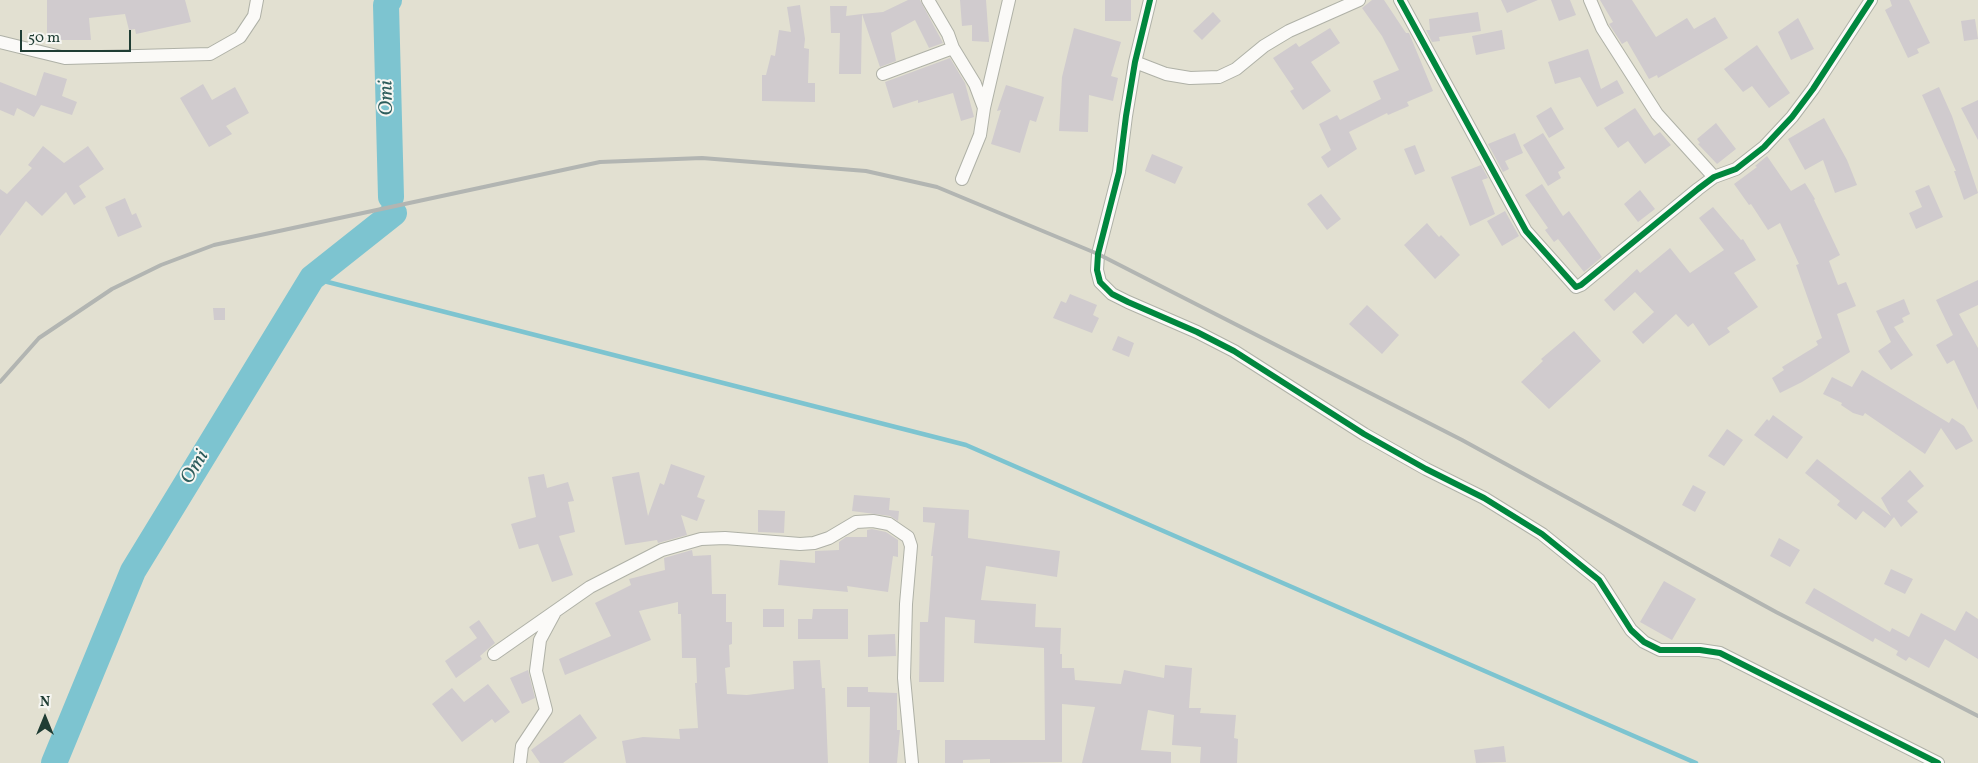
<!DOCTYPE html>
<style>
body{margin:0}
#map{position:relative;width:1978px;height:763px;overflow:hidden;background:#e2e0d1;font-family:Vollkorn,serif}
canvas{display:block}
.north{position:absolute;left:20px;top:693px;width:50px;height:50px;-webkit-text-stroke:4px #f6f6f2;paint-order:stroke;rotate:0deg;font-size:14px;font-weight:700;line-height:20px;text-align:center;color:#1f3d34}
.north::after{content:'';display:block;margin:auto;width:18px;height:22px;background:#1f3d34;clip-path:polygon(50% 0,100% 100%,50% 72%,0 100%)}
.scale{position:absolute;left:20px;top:30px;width:111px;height:22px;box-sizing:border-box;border:2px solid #1f3d34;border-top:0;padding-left:6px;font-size:15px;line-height:18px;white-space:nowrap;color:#1f3d34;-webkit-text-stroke:4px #f6f6f2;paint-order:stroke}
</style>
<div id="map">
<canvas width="1978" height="763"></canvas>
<div class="north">N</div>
<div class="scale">50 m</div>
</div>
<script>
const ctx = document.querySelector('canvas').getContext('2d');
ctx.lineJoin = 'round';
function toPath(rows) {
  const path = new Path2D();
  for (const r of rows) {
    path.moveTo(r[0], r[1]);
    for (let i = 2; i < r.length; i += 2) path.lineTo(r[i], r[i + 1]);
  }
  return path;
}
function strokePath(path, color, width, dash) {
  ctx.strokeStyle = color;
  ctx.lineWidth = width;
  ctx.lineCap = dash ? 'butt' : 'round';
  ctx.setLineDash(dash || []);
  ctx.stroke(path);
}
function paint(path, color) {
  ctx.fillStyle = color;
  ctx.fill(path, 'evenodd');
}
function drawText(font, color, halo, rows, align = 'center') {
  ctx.font = font + ' Vollkorn,serif';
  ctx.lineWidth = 4;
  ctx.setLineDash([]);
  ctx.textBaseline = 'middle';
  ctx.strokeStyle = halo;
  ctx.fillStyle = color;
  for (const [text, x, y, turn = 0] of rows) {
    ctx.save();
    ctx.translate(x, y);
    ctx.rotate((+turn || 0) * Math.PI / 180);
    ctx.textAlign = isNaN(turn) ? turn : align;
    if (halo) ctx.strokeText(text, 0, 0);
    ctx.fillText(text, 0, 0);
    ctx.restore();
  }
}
strokePath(toPath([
 [312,278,966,445,1696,763]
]), '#7dc4d0', 4.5);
strokePath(toPath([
 [389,0,386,5,391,197],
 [54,763,133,571,312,278,394,213]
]), '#7dc4d0', 26);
paint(toPath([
 [47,0,185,0,191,22,136,34,135,29,129,30,125,14,89,18,91,40,47,40],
 [908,0,920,0,943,43,929,48,915,20,891,33,896,61,880,67,862,14,883,12],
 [960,0,986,0,989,42,972,41,972,25,962,26],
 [1105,0,1131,0,1131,21,1105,21],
 [1372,0,1384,0,1406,33,1409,33,1433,91,1407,102,1409,106,1388,115,1387,113,1349,132,1357,149,1328,168,1321,157,1331,150,1319,124,1337,115,1340,120,1381,99,1373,81,1399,70,1382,36,1362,8],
 [1501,0,1538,0,1507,13],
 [1551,0,1570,0,1576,15,1559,21],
 [1600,0,1632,0,1656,37,1687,18,1694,29,1715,17,1728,38,1658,78,1657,75,1649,79,1627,41,1622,44,1609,24,1613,22],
 [1890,0,1909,0,1930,43,1917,49,1919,53,1908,58,1885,10,1892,6],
 [800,5,805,39,804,48,809,49,808,83,815,83,815,102,762,101,762,75,766,75,771,55,775,56,779,30,791,32,787,7],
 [830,6,847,6,846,16,862,14,861,74,839,74,840,33,831,33],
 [1213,12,1221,21,1202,40,1193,31],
 [1478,12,1481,31,1439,37,1440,41,1432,42,1426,30,1430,30,1429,19],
 [1798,18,1814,49,1791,60,1778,32],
 [1975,19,1978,39,1964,41,1961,21],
 [1074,28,1121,42,1111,76,1118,78,1113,101,1089,95,1088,132,1059,131,1062,77],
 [1330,28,1340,43,1311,62,1331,91,1303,110,1290,91,1294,89,1273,58,1296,43,1299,47],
 [1502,30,1505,49,1476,55,1472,36],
 [1757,45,1790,93,1769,108,1752,86,1743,92,1724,69],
 [1588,49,1601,89,1617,80,1624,93,1597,107,1580,77,1555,84,1548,62],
 [950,58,965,83,974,117,961,121,953,93,918,103,918,100,893,108,885,82],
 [44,72,67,79,62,96,77,102,72,115,41,105,34,117,17,108,14,116,0,110,0,82,36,96],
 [203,84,212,100,235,87,249,113,226,126,232,134,209,147,180,98],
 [1006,85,1044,97,1036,122,1030,120,1020,153,991,144,1001,110,997,111],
 [1939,87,1952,116,1978,193,1964,200,1954,171,1956,171,1922,95],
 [1978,100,1978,140,1961,108],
 [1551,107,1564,129,1549,138,1536,116],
 [1635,108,1654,136,1660,132,1671,145,1645,164,1628,141,1618,148,1604,128],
 [1824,118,1847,160,1857,185,1835,193,1823,160,1805,170,1788,139],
 [1716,123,1736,149,1717,164,1698,144,1700,143,1697,139],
 [1515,133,1523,153,1505,161,1509,169,1503,172,1488,144],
 [1543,133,1565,168,1558,172,1561,178,1548,186,1523,145],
 [1415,145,1425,171,1415,175,1404,149],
 [43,146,64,163,88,146,104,169,79,186,86,197,74,205,66,192,42,216,26,201,0,236,0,189,7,194,32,168,28,165],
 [1152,154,1183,167,1175,184,1145,171],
 [1767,156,1791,191,1805,183,1815,199,1814,200,1840,255,1829,261,1838,285,1846,282,1856,306,1837,314,1850,352,1802,382,1780,393,1772,378,1784,370,1782,367,1818,345,1816,341,1822,338,1796,265,1799,264,1780,223,1768,230,1751,204,1749,205,1734,184,1757,167,1755,166],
 [1481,165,1488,178,1482,180,1495,214,1470,226,1451,177],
 [1542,184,1563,216,1569,211,1602,257,1584,272,1558,239,1554,242,1545,230,1548,228,1525,195],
 [1929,185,1943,217,1916,229,1909,213,1922,207,1915,191],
 [1640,190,1655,209,1638,222,1624,204],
 [1321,194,1341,219,1327,230,1307,204],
 [125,198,132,215,136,213,142,227,118,237,105,207],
 [1713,207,1741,240,1743,239,1756,260,1734,273,1758,307,1727,328,1730,332,1709,346,1693,323,1688,327,1676,314,1643,344,1632,332,1654,312,1635,292,1614,311,1604,300,1637,269,1640,273,1670,248,1690,273,1724,250,1699,218],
 [1505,211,1519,236,1502,246,1487,221],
 [1427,223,1439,237,1441,235,1460,255,1435,279,1404,245],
 [1978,280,1978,305,1959,314,1978,348,1978,410,1954,360,1947,364,1936,345,1953,335,1936,300],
 [1070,294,1097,305,1093,315,1099,318,1092,333,1053,318,1061,301,1066,303],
 [1904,299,1910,314,1902,318,1904,322,1894,327,1913,355,1891,370,1878,351,1891,342,1876,311],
 [1367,305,1399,335,1382,354,1349,324],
 [213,308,225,308,225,320,214,320],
 [1574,331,1601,361,1549,409,1521,382,1543,361,1541,359],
 [1118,336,1134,343,1129,357,1112,350],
 [1862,370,1949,423,1952,418,1964,426,1973,441,1956,450,1941,428,1925,454,1865,413,1863,416,1853,413,1841,405,1842,403,1823,394,1832,377,1852,387],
 [1773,415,1803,437,1787,459,1754,435,1767,419,1769,421],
 [1727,429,1743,440,1724,466,1708,456],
 [1817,459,1891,516,1881,498,1910,470,1924,486,1907,501,1918,512,1901,527,1894,517,1885,528,1863,511,1856,520,1837,505,1840,501,1805,473],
 [671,464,705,476,697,497,705,500,697,521,681,515,687,535,658,543,657,540,625,545,612,477,639,472,648,516,660,483,664,485],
 [544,474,547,488,568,482,574,501,568,502,575,532,559,536,573,575,552,582,538,544,519,549,511,524,536,517,528,477],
 [1693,485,1706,492,1695,512,1682,505],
 [854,495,890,498,889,510,899,511,898,521,890,516,852,511],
 [923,507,969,510,968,538,1060,551,1057,577,986,566,981,600,1036,604,1035,627,1061,628,1060,654,1062,654,1062,668,1074,668,1075,680,1121,684,1124,670,1164,678,1165,665,1192,668,1189,708,1201,708,1200,713,1236,715,1234,738,1238,739,1237,763,1200,763,1201,747,1172,745,1174,715,1148,710,1141,750,1171,752,1171,763,1082,763,1095,707,1062,704,1062,762,990,763,990,759,963,760,963,763,945,763,945,740,1045,740,1044,648,974,643,975,620,945,617,944,682,919,682,920,622,928,622,933,556,931,556,935,523,923,522],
 [758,510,785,511,784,533,758,532],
 [872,529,886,532,898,540,898,557,893,556,888,592,847,586,848,592,778,585,780,560,815,563,815,551,839,550,839,542,846,537,867,537,867,530],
 [1779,538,1800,550,1790,567,1770,556],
 [692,550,693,556,711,555,712,594,726,594,726,622,732,622,732,644,729,645,730,667,725,668,727,694,747,695,794,689,793,661,820,660,822,688,825,688,828,763,626,763,622,741,643,737,680,739,679,729,698,728,695,683,697,683,696,658,682,658,681,614,678,614,678,602,639,611,651,640,565,675,559,659,611,636,595,603,631,585,629,579,665,570,664,558],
 [1891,569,1913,579,1905,594,1884,584],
 [1664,581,1696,599,1672,640,1640,622],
 [1814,588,1890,632,1892,628,1909,637,1921,613,1955,631,1966,611,1978,619,1978,659,1945,639,1929,668,1909,657,1906,661,1896,655,1898,651,1875,638,1873,642,1805,603],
 [763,609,784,609,784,627,763,627],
 [813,609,848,609,848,639,798,639,798,619,812,619],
 [479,620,495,643,480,656,482,659,456,678,445,661,477,638,469,627],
 [895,634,896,656,868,657,868,635],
 [528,670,535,698,522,704,510,678],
 [488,684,510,712,495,723,492,719,462,742,432,704,452,688,464,702],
 [847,687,868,687,868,692,897,693,897,730,900,730,897,763,869,763,870,707,847,707],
 [580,714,597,738,563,763,540,763,531,750],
 [1504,746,1506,762,1476,763,1474,750]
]), '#d0cbce');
const street = toPath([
 [1150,0,1135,62,1126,116,1119,172,1098,254,1097,270,1100,282,1112,294,1128,302,1197,332,1234,351,1364,434,1426,469,1484,498,1542,534,1599,580,1631,630,1644,642,1660,650,1700,650,1720,653,1938,763],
 [1400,0,1526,231,1576,287,1581,285,1698,189,1714,177,1736,169,1764,147,1792,117,1813,89,1871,0],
 [1590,0,1602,28,1657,114,1714,177],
 [0,42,65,58,210,54,240,37,254,16,257,0],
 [953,48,975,84,984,108,980,135,962,179],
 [1135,62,1166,74,1190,78,1219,77,1236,69,1264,46,1289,31,1359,0],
 [883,74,953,48,948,34,928,0],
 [984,108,1009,0],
 [494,654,590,587,662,550,701,539,725,538,800,544,814,543,829,538,856,522,873,521,889,524,908,537,911,546,906,604,904,678,912,763],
 [520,763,522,746,546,710,536,671,540,640,554,614]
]);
strokePath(street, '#afb1a7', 14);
strokePath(street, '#fbfaf8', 12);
strokePath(toPath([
 [0,382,39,338,112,289,161,265,214,245,600,162,702,158,866,171,937,187,1098,254,1462,440,1776,612,1978,716]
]), '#b2b5b2', 4);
strokePath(toPath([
 [1150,0,1135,62,1126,116,1119,172,1098,254,1097,270,1100,282,1112,294,1128,302,1197,332,1234,351,1364,434,1426,469,1484,498,1542,534,1599,580,1631,630,1644,642,1660,650,1700,650,1720,653,1938,763],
 [1400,0,1526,231,1576,287,1581,285,1698,189,1714,177,1736,169,1764,147,1792,117,1813,89,1871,0]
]), '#00873e', 6);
drawText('italic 20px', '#2c5c5b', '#f6f6f2', [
 ["Omi",388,98,-91],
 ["Omi",196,468,-59]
]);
</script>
